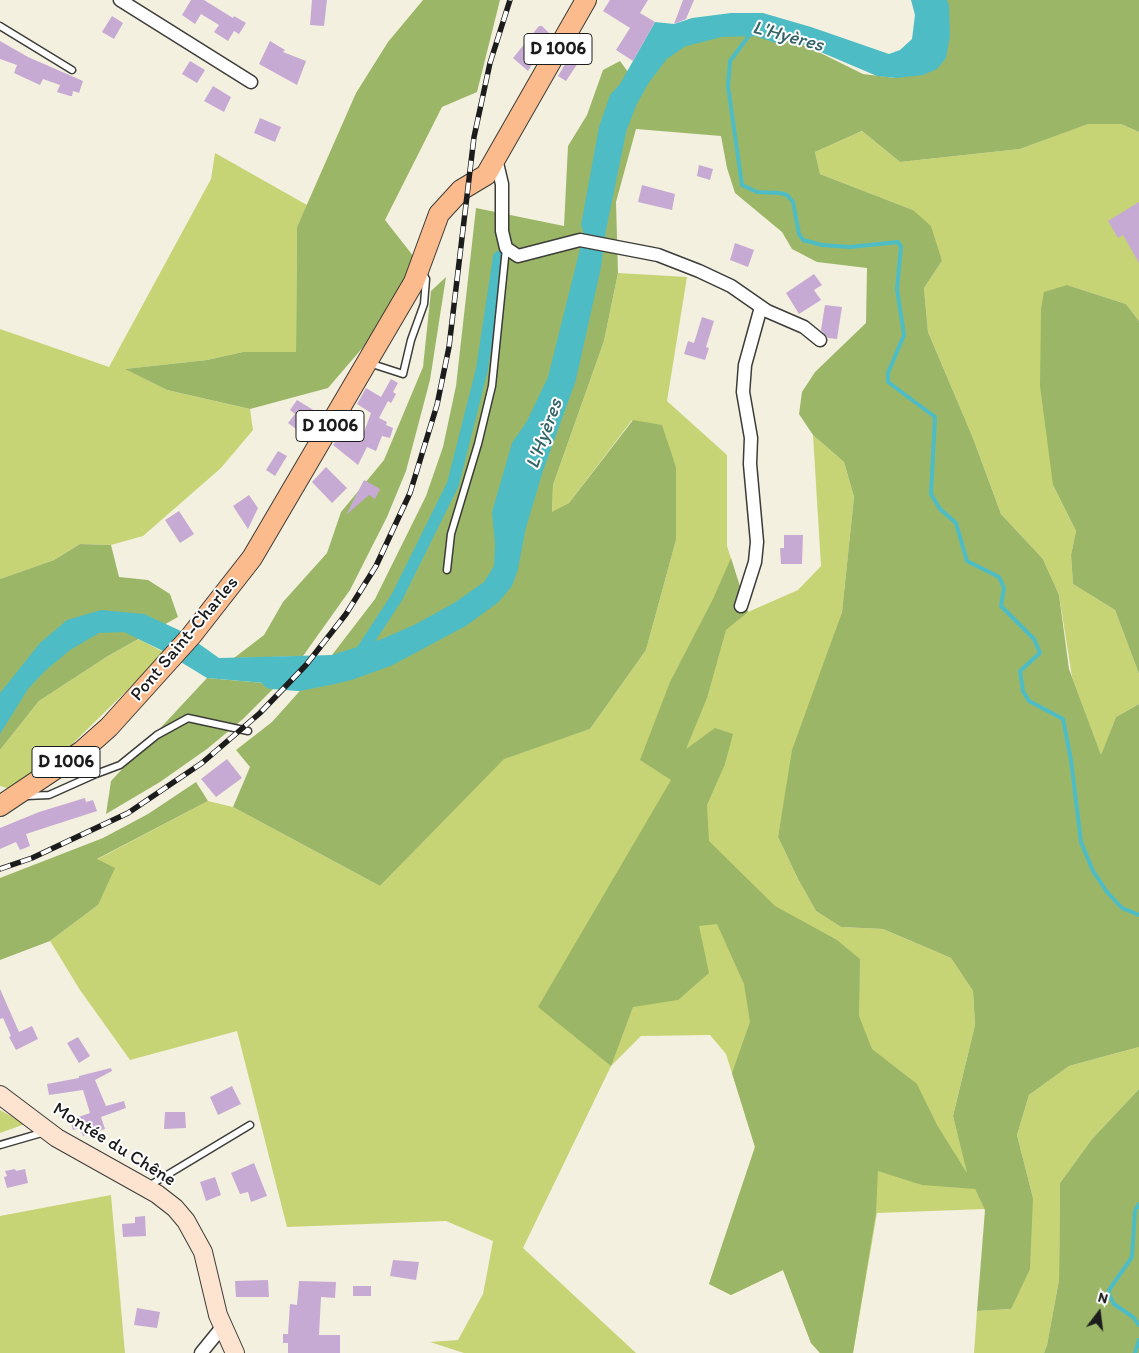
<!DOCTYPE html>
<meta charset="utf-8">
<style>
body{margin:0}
#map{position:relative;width:1139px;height:1353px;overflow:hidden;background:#f4f0df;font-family:Itim,sans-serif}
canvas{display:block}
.north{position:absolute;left:1074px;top:1288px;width:50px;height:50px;-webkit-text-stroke:4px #fff;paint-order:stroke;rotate:15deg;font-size:14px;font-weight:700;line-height:20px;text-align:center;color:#1c1c1c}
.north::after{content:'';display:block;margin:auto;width:18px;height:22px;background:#1c1c1c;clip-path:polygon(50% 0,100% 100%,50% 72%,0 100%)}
</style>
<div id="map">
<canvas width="1139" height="1353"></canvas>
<div class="north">N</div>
</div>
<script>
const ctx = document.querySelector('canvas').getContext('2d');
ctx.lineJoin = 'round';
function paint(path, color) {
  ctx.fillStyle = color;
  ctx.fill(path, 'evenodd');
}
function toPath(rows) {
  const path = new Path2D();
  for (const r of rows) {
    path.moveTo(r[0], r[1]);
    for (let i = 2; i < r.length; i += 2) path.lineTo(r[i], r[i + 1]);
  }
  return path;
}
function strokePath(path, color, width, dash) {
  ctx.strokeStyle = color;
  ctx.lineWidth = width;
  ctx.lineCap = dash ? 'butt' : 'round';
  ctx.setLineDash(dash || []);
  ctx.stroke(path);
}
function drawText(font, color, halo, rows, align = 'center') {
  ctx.font = font + ' Itim,sans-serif';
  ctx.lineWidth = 4;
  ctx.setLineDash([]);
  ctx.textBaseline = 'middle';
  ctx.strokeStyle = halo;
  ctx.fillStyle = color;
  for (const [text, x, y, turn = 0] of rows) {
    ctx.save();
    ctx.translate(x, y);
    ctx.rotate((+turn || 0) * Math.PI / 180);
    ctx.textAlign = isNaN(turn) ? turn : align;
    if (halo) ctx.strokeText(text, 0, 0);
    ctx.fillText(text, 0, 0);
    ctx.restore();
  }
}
paint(toPath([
 [1087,124,1121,124,1139,132,1139,321,1126,304,1067,285,1053,485,1076,531,1071,555,1073,584,1115,610,1139,674,1139,704,1116,717,1101,756,1072,677,1059,595,1043,559,1001,514,973,438,928,332,924,288,942,261,913,210,820,174,815,152,862,131,900,162,1020,149],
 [215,153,307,205,297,227,296,352,243,352,207,360,126,369,167,390,250,409,253,430,221,468,143,536,111,545,80,544,54,560,0,579,0,329,109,367,211,179],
 [618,273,687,277,667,401,727,455,727,546,748,612,798,590,821,566,813,435,844,462,854,497,842,612,817,683,784,803,778,837,798,879,816,911,841,927,883,929,951,958,973,991,975,1025,953,1116,968,1175,985,1209,877,1213,853,1353,820,1353,811,1343,783,1270,731,1295,709,1284,755,1147,726,1054,710,1035,641,1036,611,1066,523,1248,636,1353,464,1353,430,1342,458,1340,483,1294,493,1241,446,1221,287,1227,237,1031,130,1060,80,990,50,941,98,905,96,860,208,801,233,807,380,886,504,758,590,729,646,650,676,540,676,467,632,420,569,503,552,513,553,485,604,341],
 [139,639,165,653,57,759,10,789,0,786,0,750,39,701,108,656],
 [1139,1047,1139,1089,1092,1139,1060,1183,1059,1280,1047,1345,1044,1353,974,1353,977,1311,1011,1309,1033,1198,1017,1135,1029,1095,1069,1066],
 [0,1110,25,1124,0,1133],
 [111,1195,125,1353,0,1353,0,1216]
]), '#c6d476');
paint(toPath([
 [423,0,500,0,477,92,442,107,385,220,414,257,402,289,365,345,328,388,250,409,167,390,125,369,207,360,243,352,296,352,297,227,356,93,388,42],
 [947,0,1139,0,1139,132,1121,124,1088,124,1020,149,900,162,862,131,815,152,820,174,913,210,931,226,942,261,924,288,928,332,973,438,1001,514,1043,559,1059,595,1069,669,1101,755,1116,717,1139,704,1139,1047,1069,1066,1029,1095,1017,1135,1033,1198,1030,1269,1011,1309,977,1311,985,1210,975,1189,922,1185,878,1171,876,1213,853,1353,820,1353,811,1343,783,1270,731,1295,709,1284,755,1147,732,1073,750,1022,744,984,717,924,699,926,709,973,678,1000,633,1007,611,1066,538,1007,671,780,640,760,670,682,713,599,731,558,748,612,726,630,707,698,686,749,715,728,733,734,725,764,707,805,709,841,775,906,837,940,860,959,859,1016,872,1049,917,1084,937,1125,967,1173,953,1116,975,1025,973,991,951,958,883,929,841,927,816,911,798,879,778,837,792,750,842,612,854,497,844,462,813,435,799,414,802,392,815,372,866,323,867,268,817,262,792,249,782,232,735,193,727,168,721,136,636,129,616,202,618,273,604,341,553,485,552,512,569,503,633,420,662,425,676,467,676,540,646,650,590,729,504,759,380,886,233,807,250,767,236,750,272,722,332,655,375,599,426,496,443,447,456,386,476,208,564,226,568,146,587,115,603,70,620,61,636,83,667,44,704,29,743,25,794,40,863,74,896,78],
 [446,277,430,380,406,471,387,517,350,590,303,656,234,658,264,635,283,602,327,553,341,512,384,460,423,367,431,291],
 [1067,285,1126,304,1139,321,1139,674,1115,610,1073,584,1071,555,1076,531,1053,485,1040,386,1041,309,1044,292],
 [80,544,111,545,119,577,148,580,170,594,178,617,108,656,39,701,0,750,0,579,54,560],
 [207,678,264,683,280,682,243,719,207,749,160,782,106,814,111,781],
 [196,782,208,801,97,859,115,868,98,905,50,941,0,960,0,878,103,838,148,814],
 [1139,1089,1139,1353,1044,1353,1047,1345,1059,1280,1060,1183,1092,1139]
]), '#9cb667');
paint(toPath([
 [911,0,947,0,949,5,950,36,946,58,937,69,923,75,896,78,877,76,757,25,720,26,681,36,659,51,640,76,616,127,595,229,590,266,565,378,532,469,507,568,502,581,490,594,439,629,386,656,351,669,329,674,264,683,207,678,161,650,124,632,99,633,70,650,45,671,28,689,0,734,0,693,40,643,67,620,101,610,144,614,181,631,219,658,332,655,382,639,414,625,454,603,484,582,494,566,495,544,492,512,512,443,527,421,548,377,581,245,585,237,581,225,599,127,610,95,620,84,655,22,674,24,692,18,731,13,763,13,811,27,889,54,900,50,912,39,915,15]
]), '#4ebcc5');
strokePath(toPath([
 [757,25,730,61,728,86,742,185,757,192,780,193,787,195,793,202,799,234,803,240,822,245,850,247,898,242,901,247,897,289,904,335,888,373,888,382,935,417,931,494,940,509,956,523,967,561,999,577,1004,588,1001,606,1034,639,1040,653,1020,671,1023,691,1029,701,1063,719,1071,760,1081,842,1093,871,1107,892,1122,908,1139,915],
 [1139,1204,1135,1211,1132,1257,1109,1290,1109,1295,1114,1304,1133,1317,1139,1325],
 [1135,1353,1139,1340]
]), '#4ebcc5', 4);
strokePath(toPath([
 [350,669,397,597,453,484,482,369,499,257]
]), '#4ebcc5', 12);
strokePath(toPath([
 [272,678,299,680,329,674,350,669,386,656,461,616,491,594,502,581,507,568,515,526,532,469,565,378,590,266,595,229,616,127,627,99,640,76,659,51,681,36,720,26,757,25,778,32]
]), '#4ebcc5', 22);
paint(toPath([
 [191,0,204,0,233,18,234,16,246,23,239,34,234,31,228,41,214,32,219,25,201,14,195,24,182,15],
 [312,0,327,0,324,26,310,25],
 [610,0,648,0,640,13,655,22,633,61,616,50,630,28,603,11],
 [683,0,694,0,686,19,674,24],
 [112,16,123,23,114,39,102,32],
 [539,26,542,26,550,34,528,71,513,58],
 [0,41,28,57,83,81,79,93,73,91,72,96,70,96,57,92,60,85,43,79,40,85,14,73,17,65,0,59],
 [270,41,285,50,283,52,306,61,297,85,259,64],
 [571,54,580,60,566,81,558,76],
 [190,61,205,70,197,83,182,74],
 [213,86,231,97,224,112,204,101],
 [260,118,281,127,275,142,254,133],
 [699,165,713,169,710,180,697,176],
 [642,185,675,194,672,210,638,202],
 [1139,202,1139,263,1123,235,1118,238,1108,221],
 [735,243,754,250,748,267,730,260],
 [814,274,822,285,814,290,821,300,799,314,786,293],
 [825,305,842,307,837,339,828,338,821,330],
 [702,317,714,321,706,347,709,348,705,360,684,354,688,341,694,343],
 [391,379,398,383,393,392,396,394,391,403,388,401,379,418,387,422,386,425,393,428,390,438,382,436,376,451,367,447,358,465,333,445,345,425,363,435,371,413,357,404,366,388,381,397],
 [297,400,315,411,300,432,288,423,295,414,290,410],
 [278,451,287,456,275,476,266,470],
 [326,467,347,488,332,503,312,482],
 [364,480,380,489,375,499,369,495,346,515],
 [249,495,258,508,248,529,233,506],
 [179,511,194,534,180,543,165,520],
 [784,535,803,535,802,564,781,564,780,548,784,548],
 [227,759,242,778,216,797,201,779],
 [85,798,86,802,93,800,97,811,26,834,30,846,20,850,16,842,0,849,0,828,39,812],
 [0,989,19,1032,32,1026,38,1039,16,1050,9,1037,11,1036,3,1018,0,1019],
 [78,1037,90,1056,79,1063,67,1043],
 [111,1068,112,1071,95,1080,106,1106,124,1101,126,1108,101,1117,105,1129,83,1136,80,1128,73,1130,70,1120,90,1113,83,1090,49,1095,47,1084,79,1078,79,1076],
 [232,1086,241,1104,218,1115,210,1097],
 [165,1112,185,1112,186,1128,164,1129],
 [254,1163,267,1196,251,1202,248,1192,240,1194,231,1173],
 [15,1169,16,1171,25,1169,28,1183,7,1188,4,1177,7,1176,5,1171],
 [215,1177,221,1195,206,1201,200,1182],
 [145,1216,146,1236,123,1237,122,1224,135,1223,135,1217],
 [393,1260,419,1262,416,1280,390,1276],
 [268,1280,269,1297,236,1297,235,1281],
 [299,1281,336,1282,335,1298,321,1297,319,1335,340,1335,340,1353,288,1353,288,1343,283,1343,283,1334,288,1334,290,1304,297,1305],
 [353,1286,371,1286,371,1296,353,1296],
 [137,1308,160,1312,157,1328,134,1325]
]), '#c6aad4');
const lane = toPath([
 [0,26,72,70],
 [369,363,403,374,411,340,424,304,426,279,422,272],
 [447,570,451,534,478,444,492,386,506,248],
 [82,753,96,774,120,765,157,735,188,718,248,731],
 [26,796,49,795,96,774],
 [0,1145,45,1132],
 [147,1187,250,1125]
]);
const street = toPath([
 [120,0,251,82],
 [496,159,502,184,502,231,506,248,518,256,580,240,658,255,699,271,731,286,767,311,804,327,820,340],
 [741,606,755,562,757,542,750,464,751,438,743,392,745,365,761,307],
 [201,1353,223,1326]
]);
const secondary = toPath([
 [0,1095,57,1138,157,1194,175,1208,186,1221,203,1252,218,1315,235,1353]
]);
const primary = toPath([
 [0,806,82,751,109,727,191,636,252,558,414,282,439,214,461,190,486,175,586,0]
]);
strokePath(lane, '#3c3c39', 9);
strokePath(street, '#3c3c39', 15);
strokePath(secondary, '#3c3c39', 20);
strokePath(primary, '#3c3c39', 22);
strokePath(lane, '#fff', 6);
strokePath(street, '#fff', 12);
strokePath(secondary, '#fde4d1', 18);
strokePath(primary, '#fbbb8c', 20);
const rail = toPath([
 [0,869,32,858,128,813,202,763,260,713,306,665,346,614,376,566,410,493,437,405,449,347,474,137,490,63,510,0]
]);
strokePath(rail, '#1c1c1c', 5.5);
strokePath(rail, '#fff', 4, [11]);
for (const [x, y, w] of [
 [558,49,68],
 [330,426,68],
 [66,762,68]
]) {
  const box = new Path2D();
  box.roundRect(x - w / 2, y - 15.5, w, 31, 4);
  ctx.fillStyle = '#fff';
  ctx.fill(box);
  strokePath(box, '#1c1c1c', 1);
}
drawText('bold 18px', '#1c1c1c', null, [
 ["D 1006",558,49],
 ["D 1006",330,426],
 ["D 1006",66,762]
]);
drawText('19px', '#1c1c1c', '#fff', [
 ["Pont Saint-Charles",185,639,-50],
 ["Montée du Chêne",114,1145,32]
]);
drawText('italic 20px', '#326468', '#fff', [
 ["L'Hyères",788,37,15],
 ["L'Hyères",545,434,-70]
]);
</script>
